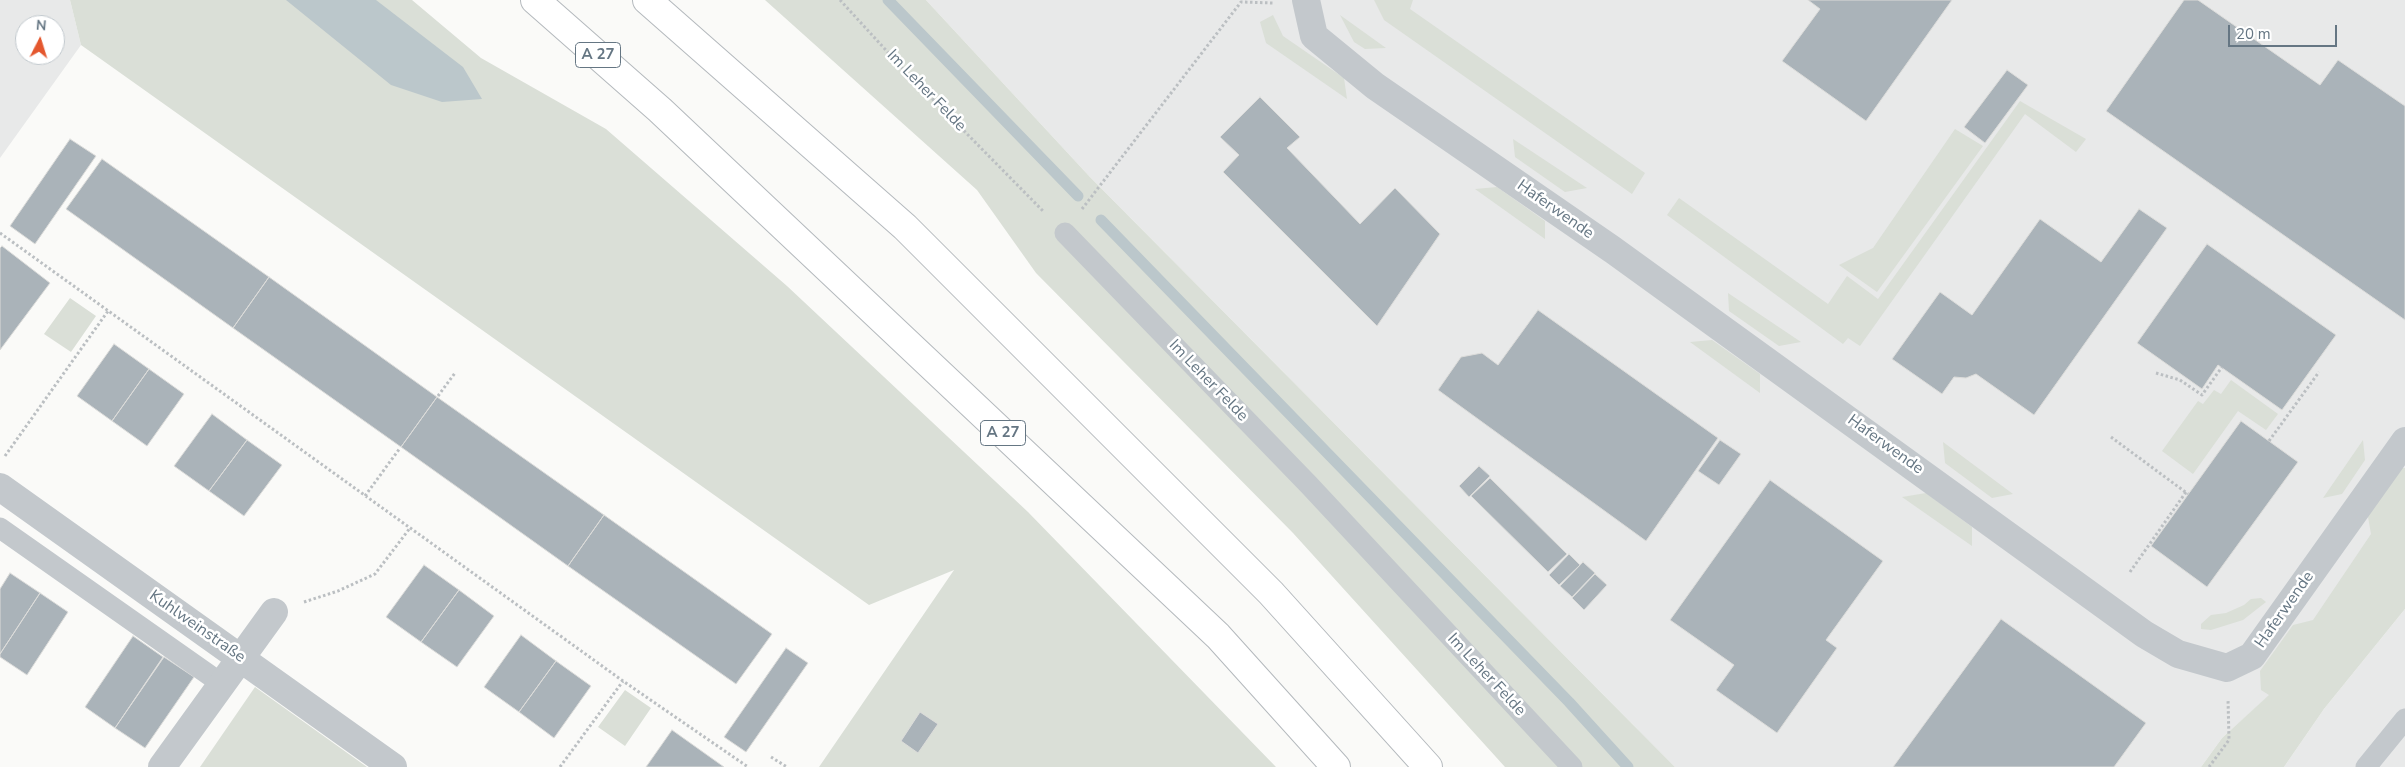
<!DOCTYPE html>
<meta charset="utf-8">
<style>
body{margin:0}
#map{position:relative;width:2405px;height:767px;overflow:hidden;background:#fafaf8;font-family:"Nunito Sans",sans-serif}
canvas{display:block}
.north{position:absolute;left:15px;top:15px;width:50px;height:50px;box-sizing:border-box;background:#fff;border:1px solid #c1c8cd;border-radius:50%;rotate:5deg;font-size:14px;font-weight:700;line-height:20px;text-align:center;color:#657683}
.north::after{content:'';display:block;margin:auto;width:18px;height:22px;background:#e4572e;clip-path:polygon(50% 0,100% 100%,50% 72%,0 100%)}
.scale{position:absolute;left:2228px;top:25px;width:109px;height:22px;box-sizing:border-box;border:2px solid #657683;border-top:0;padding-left:6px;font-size:15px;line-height:18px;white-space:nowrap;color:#657683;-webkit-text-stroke:4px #fff;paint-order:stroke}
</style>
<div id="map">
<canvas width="2405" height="767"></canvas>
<div class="north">N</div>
<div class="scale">20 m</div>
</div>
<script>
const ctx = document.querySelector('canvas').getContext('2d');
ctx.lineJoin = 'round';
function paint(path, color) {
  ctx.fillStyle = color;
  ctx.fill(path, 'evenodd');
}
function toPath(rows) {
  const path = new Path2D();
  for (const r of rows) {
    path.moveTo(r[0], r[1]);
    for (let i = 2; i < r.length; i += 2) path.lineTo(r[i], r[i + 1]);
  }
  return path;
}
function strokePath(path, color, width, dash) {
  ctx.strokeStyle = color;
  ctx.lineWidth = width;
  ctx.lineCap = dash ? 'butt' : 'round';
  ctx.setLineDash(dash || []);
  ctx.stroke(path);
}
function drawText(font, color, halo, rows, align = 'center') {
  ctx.font = font + ' "Nunito Sans",sans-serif';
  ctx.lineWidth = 5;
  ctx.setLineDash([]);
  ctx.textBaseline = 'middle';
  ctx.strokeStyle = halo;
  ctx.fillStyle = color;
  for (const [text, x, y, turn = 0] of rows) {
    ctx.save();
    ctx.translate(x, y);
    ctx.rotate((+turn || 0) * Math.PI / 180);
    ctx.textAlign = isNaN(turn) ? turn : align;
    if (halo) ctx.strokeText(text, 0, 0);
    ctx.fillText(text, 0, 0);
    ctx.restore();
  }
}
paint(toPath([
 [0,0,70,0,81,45,0,158],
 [25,25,55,25,55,55,25,55],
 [926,0,2405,0,2405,499,2270,695,2222,738,2201,767,1675,767,1090,177],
 [2405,609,2405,767,2284,767,2324,709]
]), '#e8e9e9');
paint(toPath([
 [70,0,412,0,481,58,606,129,787,286,1028,512,1276,767,819,767,954,570,869,605,81,45],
 [765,0,926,0,1090,177,1675,767,1505,767,1293,533,1036,273,977,190],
 [1374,0,1413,0,1410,9,1645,173,1632,194,1384,20],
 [1273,15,1283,36,1344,78,1347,99,1266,43,1260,22],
 [1340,15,1386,48,1365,49,1354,42],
 [2020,101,2086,139,2076,152,2025,114,1860,346,1848,338,1843,344,1667,215,1679,198,1828,304,1847,276,1878,299],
 [1955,129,1983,146,1877,292,1839,265,1873,248],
 [1513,139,1587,188,1565,192,1515,157],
 [1497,187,1545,221,1545,239,1475,189],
 [1728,293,1801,342,1779,346,1729,311],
 [70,298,96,316,71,352,44,334],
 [1712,340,1760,374,1760,393,1690,342],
 [2231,380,2278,414,2266,430,2238,411,2193,474,2162,451,2198,401,2203,404,2214,390,2221,394],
 [2363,440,2365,460,2342,494,2323,498],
 [1943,442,2013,494,1992,498,1945,463],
 [2397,468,2405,468,2405,609,2324,709,2284,767,2201,767,2222,738,2269,695,2261,690,2260,671,2293,625,2313,620,2371,534,2367,511],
 [1926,493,1972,527,1972,546,1902,497],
 [2261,598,2266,602,2243,620,2211,630,2201,629,2201,624,2211,615,2226,613,2244,605,2251,599],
 [255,687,367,767,200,767],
 [625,690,651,708,625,746,598,727]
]), '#dadfd7');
paint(toPath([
 [286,0,376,0,463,67,482,99,442,102,391,85]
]), '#bbc7cb');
strokePath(toPath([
 [888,0,1078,196],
 [1101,220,1569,702,1628,767]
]), '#bbc7cb', 11);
const building = toPath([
 [1808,0,1952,0,1866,121,1782,61,1820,9,1808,0],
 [2184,0,2198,0,2320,85,2338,60,2405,106,2405,320,2106,111,2184,0],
 [2007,70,2028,85,1985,143,1964,127,2007,70],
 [1260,97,1300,137,1287,148,1360,224,1395,188,1440,234,1377,326,1223,172,1239,155,1220,137,1260,97],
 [70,139,96,156,35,244,10,226,70,139],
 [102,159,269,277,233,328,66,209,102,159],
 [2139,209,2167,228,2034,415,1976,374,1966,378,1954,377,1942,394,1892,359,1940,292,1972,315,2040,219,2101,262,2139,209],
 [2207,244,2336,335,2282,410,2218,365,2202,389,2137,343,2207,244],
 [2,246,50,283,0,350,0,248,2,246],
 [269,277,437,397,401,447,233,328,269,277],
 [1538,310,1718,438,1646,541,1438,390,1461,357,1482,353,1498,365,1538,310],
 [114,344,149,369,112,421,77,396,114,344],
 [149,369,184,394,147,446,112,421,149,369],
 [437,397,604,515,568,566,401,447,437,397],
 [212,414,247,440,209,491,174,466,212,414],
 [2241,421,2298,462,2207,587,2151,546,2241,421],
 [247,440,282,465,244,516,209,491,247,440],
 [1720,440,1741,454,1719,485,1698,471,1720,440],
 [1479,466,1490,476,1469,497,1459,486,1479,466],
 [1490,478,1567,554,1548,572,1471,496,1490,478],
 [1770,480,1883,561,1826,640,1837,648,1777,733,1716,690,1734,665,1670,620,1770,480],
 [604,515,772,634,736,684,568,566,604,515],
 [1569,554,1580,565,1559,585,1549,575,1569,554],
 [1583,562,1595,573,1572,597,1560,586,1583,562],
 [424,565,459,590,421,642,386,617,424,565],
 [10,573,40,593,0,654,0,589,10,573],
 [1595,574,1607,585,1584,610,1572,598,1595,574],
 [459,590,494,616,457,667,421,642,459,590],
 [40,593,68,612,27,675,0,657,0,654,40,593],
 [2001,619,2146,723,2114,767,1893,767,2001,619],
 [521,635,556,661,519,712,484,687,521,635],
 [133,636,163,657,115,728,85,707,133,636],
 [786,648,808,663,746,752,724,737,786,648],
 [164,657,194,677,145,748,115,728,164,657],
 [556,661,591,686,554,738,519,712,556,661],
 [920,712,938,724,918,753,901,741,920,712],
 [672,730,724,767,646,767,672,730]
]);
paint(building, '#aab3b9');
strokePath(building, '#dcdcda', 1);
const motorway = toPath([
 [535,0,660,110,1218,636,1336,767],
 [647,0,905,227,1271,593,1428,767]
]);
strokePath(motorway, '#b4b9bd', 30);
strokePath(toPath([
 [840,0,905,71,1044,212],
 [1082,209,1241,2,1274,3],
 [0,233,623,681,748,767],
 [2156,373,2180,380,2202,395,2222,367],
 [438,396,455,373],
 [2111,437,2188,494],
 [2269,441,2319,372],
 [5,456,108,311],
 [365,496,400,448],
 [2130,572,2186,492],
 [304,602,338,591,375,574,410,528],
 [771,757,787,767],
 [560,767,623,681],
 [2209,767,2229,740,2228,699]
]), '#bbbfc2', 3, [2.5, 2.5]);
strokePath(toPath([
 [1065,233,1309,485,1572,767],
 [0,528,222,684],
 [2366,767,2405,719]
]), '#c3c8cc', 21);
strokePath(toPath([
 [1306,0,1314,36,1375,86,1613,250,2144,634,2178,654,2227,668,2252,656,2405,441],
 [0,487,393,767],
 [162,767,274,612]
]), '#c3c8cc', 28);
strokePath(motorway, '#fff', 28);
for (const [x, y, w] of [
 [598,55,45],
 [1003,433,45]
]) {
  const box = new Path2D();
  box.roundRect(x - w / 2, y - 12.5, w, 25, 4);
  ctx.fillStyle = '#fff';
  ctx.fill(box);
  strokePath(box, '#657683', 1);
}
drawText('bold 15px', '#657683', null, [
 ["A 27",598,55],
 ["A 27",1003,433]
]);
drawText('16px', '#657683', '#fff', [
 ["Im Leher Felde",926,91,46],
 ["Haferwende",1555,210,35],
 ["Im Leher Felde",1208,381,46],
 ["Haferwende",1885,445,36],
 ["Haferwende",2285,610,-55],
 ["Kuhlweinstraße",197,627,35],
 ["Im Leher Felde",1486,675,47]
]);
</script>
